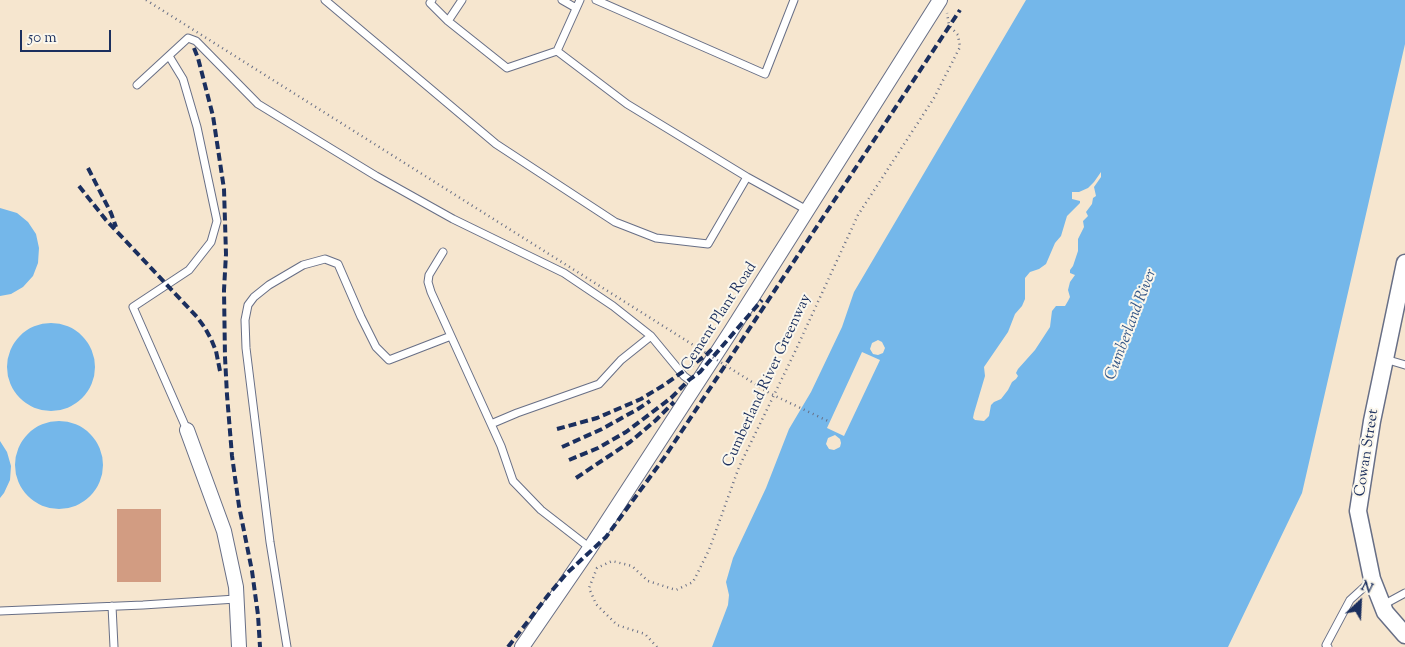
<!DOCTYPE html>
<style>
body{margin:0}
#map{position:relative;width:1405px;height:647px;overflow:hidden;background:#f6e6cf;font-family:"Sorts Mill Goudy",serif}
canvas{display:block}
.north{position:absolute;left:1335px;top:577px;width:50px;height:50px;-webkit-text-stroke:4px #fbf7ec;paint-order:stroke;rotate:25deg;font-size:14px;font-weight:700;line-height:20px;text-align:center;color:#1b2f5e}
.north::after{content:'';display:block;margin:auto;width:18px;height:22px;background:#1b2f5e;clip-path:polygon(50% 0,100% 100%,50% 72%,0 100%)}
.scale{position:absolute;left:20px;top:30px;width:91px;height:22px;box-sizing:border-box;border:2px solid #1b2f5e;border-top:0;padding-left:6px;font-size:15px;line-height:18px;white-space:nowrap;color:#1b2f5e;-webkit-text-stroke:4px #fbf7ec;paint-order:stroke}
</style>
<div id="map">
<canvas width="1405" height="647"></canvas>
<div class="north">N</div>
<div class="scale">50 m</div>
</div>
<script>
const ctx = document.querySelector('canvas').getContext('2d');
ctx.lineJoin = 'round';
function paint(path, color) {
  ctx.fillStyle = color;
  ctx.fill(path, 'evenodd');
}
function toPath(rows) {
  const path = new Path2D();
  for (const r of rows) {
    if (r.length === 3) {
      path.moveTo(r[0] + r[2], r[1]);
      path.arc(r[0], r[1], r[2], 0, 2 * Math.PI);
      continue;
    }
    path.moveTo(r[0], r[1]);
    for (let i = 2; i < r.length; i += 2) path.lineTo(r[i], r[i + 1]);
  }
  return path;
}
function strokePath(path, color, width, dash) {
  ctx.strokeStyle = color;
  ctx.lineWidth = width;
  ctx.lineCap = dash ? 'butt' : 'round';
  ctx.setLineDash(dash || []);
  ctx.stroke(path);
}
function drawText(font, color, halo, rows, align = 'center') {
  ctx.font = font + ' "Sorts Mill Goudy",serif';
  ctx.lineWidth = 4;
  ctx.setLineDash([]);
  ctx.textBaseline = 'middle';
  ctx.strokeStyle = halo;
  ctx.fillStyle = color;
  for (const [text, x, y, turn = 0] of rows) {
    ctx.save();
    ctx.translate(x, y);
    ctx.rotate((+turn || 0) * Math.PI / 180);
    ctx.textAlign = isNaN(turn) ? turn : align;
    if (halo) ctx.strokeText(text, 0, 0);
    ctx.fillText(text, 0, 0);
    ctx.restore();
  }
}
paint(toPath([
 [1026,0,1405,0,1405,44,1302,493,1228,647,712,647,728,605,729,595,726,582,733,558,766,488,789,429,811,392,842,327,854,292],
 [1101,172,1101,177,1094,187,1096,196,1093,198,1092,204,1086,212,1088,216,1083,221,1084,227,1078,239,1078,251,1073,266,1070,270,1070,273,1075,275,1070,282,1068,290,1070,297,1068,301,1065,306,1056,306,1052,311,1050,327,1035,350,1018,369,1016,373,1018,376,1016,379,1012,382,1008,390,1001,399,994,402,991,405,989,416,984,421,975,420,973,418,974,413,985,376,984,367,1008,332,1015,314,1022,306,1025,299,1025,278,1030,272,1039,269,1046,264,1055,243,1061,236,1067,216,1080,203,1080,201,1072,199,1072,192,1079,192,1088,188,1094,182],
 [878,340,882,342,885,348,883,353,878,355,873,354,870,349,872,343],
 [862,352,880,360,844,436,827,428],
 [835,435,840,439,841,443,840,447,834,450,829,449,826,444,828,438],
 [0,208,17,213,28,222,36,234,39,248,38,263,33,276,23,287,11,294,0,296],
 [51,367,44],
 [59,465,44],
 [0,441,7,452,11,466,10,480,4,493,0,498]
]), '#74b7ea');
paint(toPath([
 [117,509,161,509,161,582,117,582]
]), '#d29c82');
const service = toPath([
 [325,0,496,144,615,222,656,238,708,244,747,177],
 [432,0,430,3,448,21,507,68,557,51,580,0],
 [562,0,576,8],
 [596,0,765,74,794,0],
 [448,21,462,0],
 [557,51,627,104,747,177,807,210],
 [169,56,183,79,197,127,217,221,211,242,189,270,133,307,187,430],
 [137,85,188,38,196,41,258,104,376,176,453,219,564,273,613,306,651,336],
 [443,252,429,275,428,282,431,292,491,424],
 [1385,359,1405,365],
 [590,548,541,510,513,481,501,446,491,424,517,413,599,384,621,360,651,336,684,376,696,385],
 [1383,605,1405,593],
 [112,606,114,647],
 [0,611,143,605,236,599],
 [287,647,270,542,246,348,245,320,248,305,254,297,269,285,303,265,325,259,338,264,361,317,376,347,389,360,451,336],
 [1328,647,1326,645,1350,600,1372,580]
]);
const minor = toPath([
 [187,430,224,531,236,587,239,647],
 [522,647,590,548,731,331,940,0]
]);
const tertiary = toPath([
 [1405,263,1372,421,1358,511,1372,579,1385,612,1405,635]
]);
strokePath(service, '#686f86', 9);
strokePath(minor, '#686f86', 16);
strokePath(tertiary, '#686f86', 19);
strokePath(toPath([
 [657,647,645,634,617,625,596,604,589,588,597,568,612,561,632,566,648,581,676,590,693,582,709,550,739,467,793,356,858,215,934,98,960,47,958,35,949,25,947,13]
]), '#686f86', 2.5, [1, 4]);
strokePath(service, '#fff', 7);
strokePath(minor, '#fff', 14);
strokePath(tertiary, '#fff', 16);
strokePath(toPath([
 [194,48,198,58,213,116,224,189,226,254,224,290,225,357,227,395,232,456,239,506,252,571,258,615,260,647],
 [88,168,111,213,116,227],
 [79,186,106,220,197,317,205,328,211,339,216,351,220,371],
 [557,429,597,418,641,399,664,385,705,356,712,349],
 [562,447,602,429,638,409,650,401],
 [569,460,598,448,626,432,671,398,689,380,700,372,762,300],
 [576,478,630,442,656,420,674,402],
 [508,647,549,594,567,573,606,537,664,458,960,10]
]), '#1b2f5e', 4, [8, 4]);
strokePath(toPath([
 [146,0,771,394,830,422]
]), '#686f86', 2.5, [1, 4]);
drawText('15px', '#1b2f5e', '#fbf7ec', [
 ["Cement Plant Road",720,317,-57],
 ["Cumberland River Greenway",768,381,-65],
 ["Cowan Street",1368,453,-81]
]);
drawText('italic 16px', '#365888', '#fbf7ec', [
 ["Cumberland River",1132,325,-69]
]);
</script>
